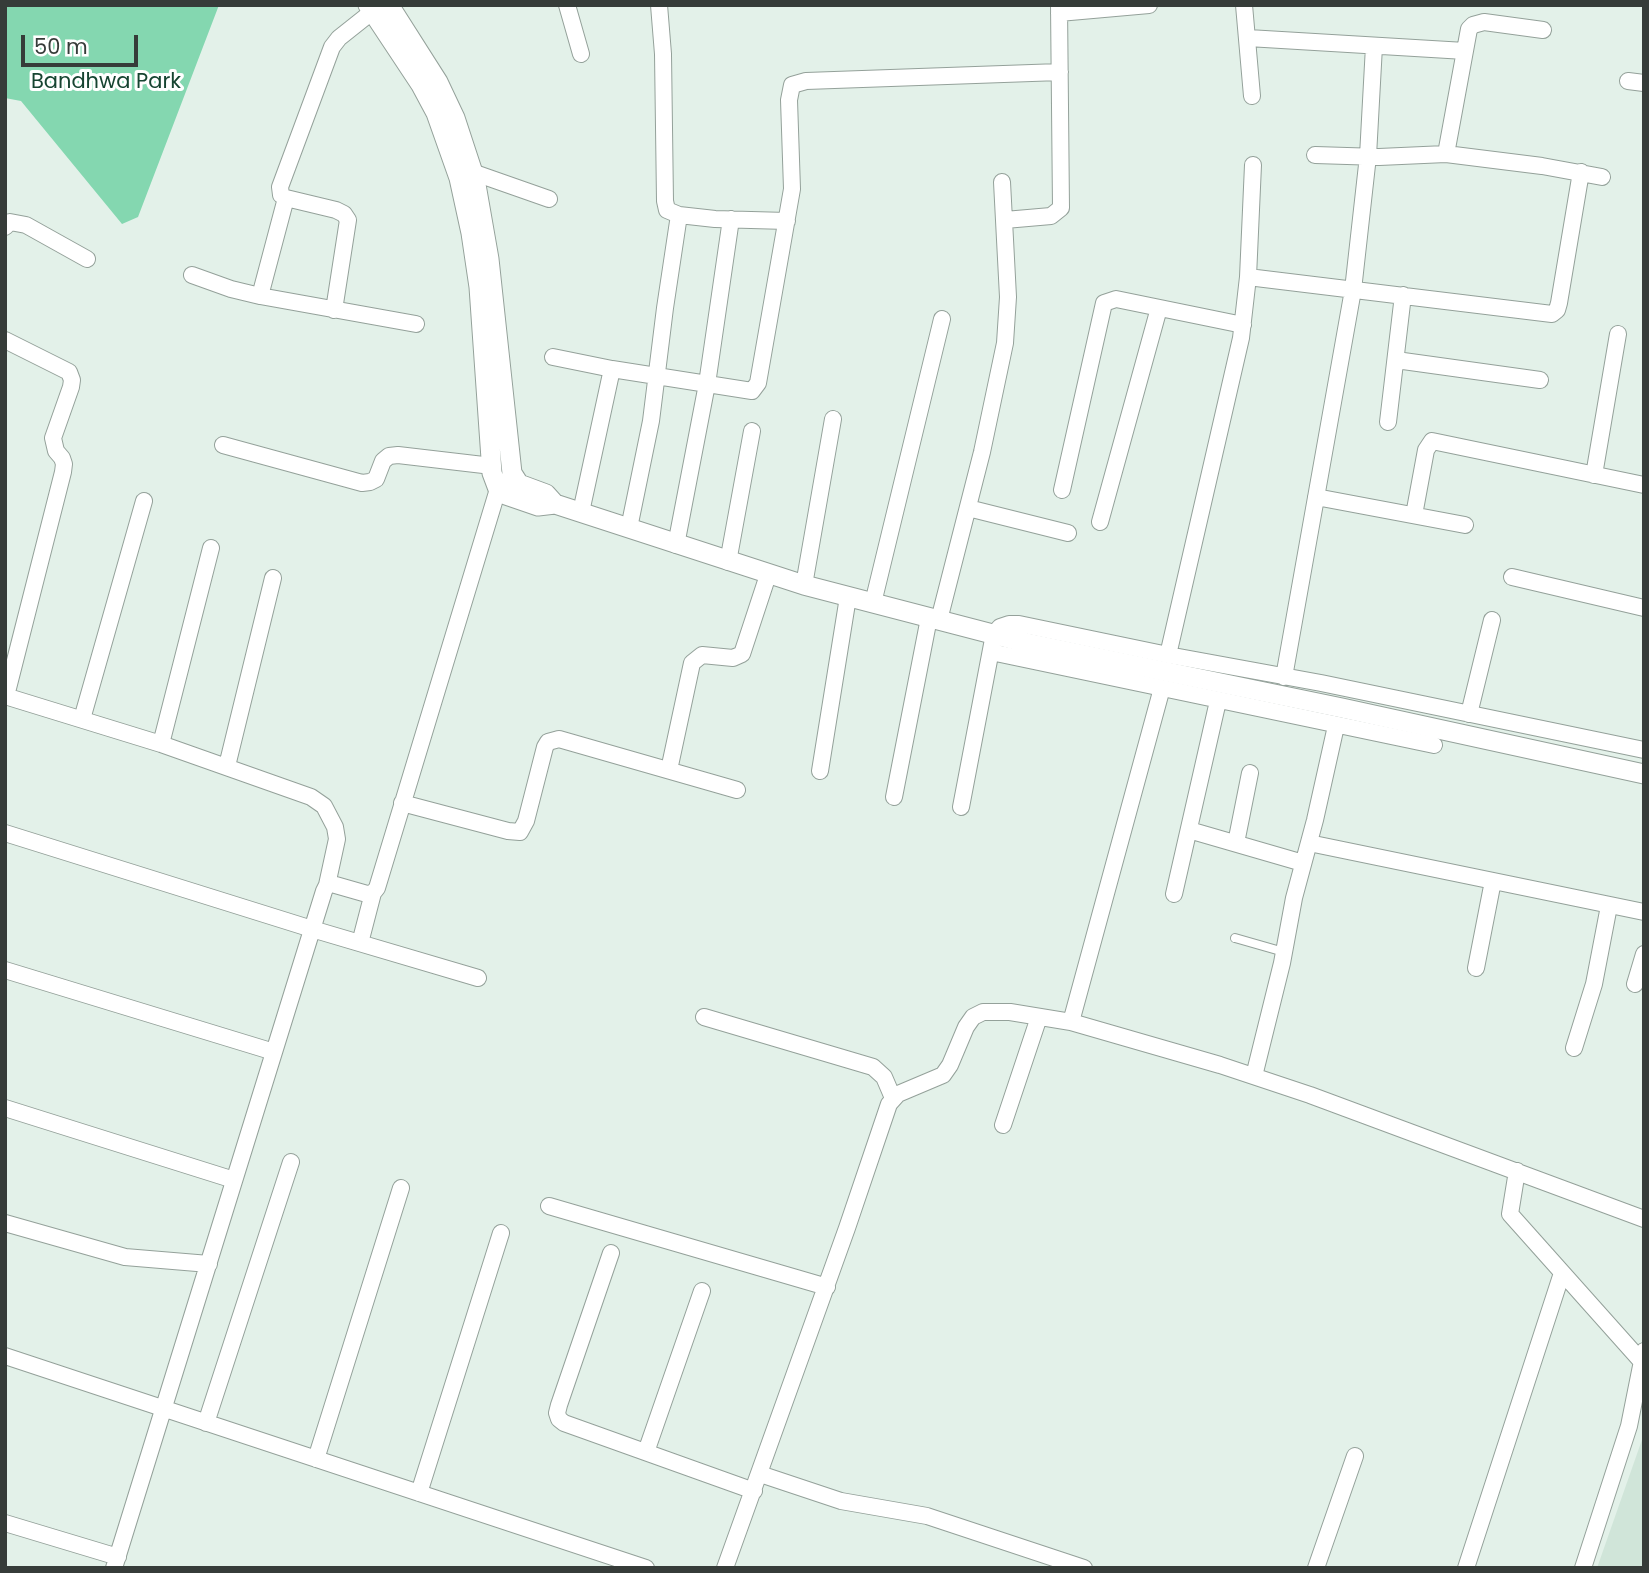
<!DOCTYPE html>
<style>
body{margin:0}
#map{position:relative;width:1649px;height:1573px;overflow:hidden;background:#e3f1e9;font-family:Poppins,sans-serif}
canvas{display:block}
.frame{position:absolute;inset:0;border:7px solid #363c39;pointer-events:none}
.scale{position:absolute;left:21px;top:35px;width:117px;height:32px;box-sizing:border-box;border:4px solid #363c39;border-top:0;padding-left:9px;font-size:21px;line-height:24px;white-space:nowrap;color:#363c39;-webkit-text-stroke:5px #fff;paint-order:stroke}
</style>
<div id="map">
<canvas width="1649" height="1573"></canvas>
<div class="frame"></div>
<div class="scale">50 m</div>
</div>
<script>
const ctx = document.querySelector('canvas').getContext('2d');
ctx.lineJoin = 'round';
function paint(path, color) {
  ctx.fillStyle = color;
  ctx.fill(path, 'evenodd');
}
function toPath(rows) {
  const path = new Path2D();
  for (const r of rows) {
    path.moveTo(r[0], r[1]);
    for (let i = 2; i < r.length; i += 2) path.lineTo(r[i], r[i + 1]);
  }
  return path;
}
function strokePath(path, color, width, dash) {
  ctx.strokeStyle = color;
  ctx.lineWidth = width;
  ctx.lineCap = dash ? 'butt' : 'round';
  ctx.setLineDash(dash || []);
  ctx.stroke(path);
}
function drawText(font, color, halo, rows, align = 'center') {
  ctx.font = font + ' Poppins,sans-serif';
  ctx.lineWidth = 6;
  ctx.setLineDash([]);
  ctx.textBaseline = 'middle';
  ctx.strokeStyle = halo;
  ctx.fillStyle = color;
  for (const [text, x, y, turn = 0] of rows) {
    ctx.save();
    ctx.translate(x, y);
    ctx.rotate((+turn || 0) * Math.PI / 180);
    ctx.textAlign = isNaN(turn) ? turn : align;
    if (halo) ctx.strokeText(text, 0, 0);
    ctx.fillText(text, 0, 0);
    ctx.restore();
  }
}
paint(toPath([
 [1644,1434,1644,1568,1597,1568]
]), '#d0e5d9');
paint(toPath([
 [5,5,219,5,138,217,122,224,21,101,5,98]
]), '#84d7b0');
const service = toPath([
 [1235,938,1284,952]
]);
const minor = toPath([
 [567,5,581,54],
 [659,5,663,54,665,201,667,210,679,215,715,219,787,221],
 [1244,5,1252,96],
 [1059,13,1149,5],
 [1248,38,1465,51],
 [1628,81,1644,83],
 [1446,154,1469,29,1473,25,1484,22,1543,30],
 [1315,155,1379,157,1446,154,1542,166,1602,177],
 [472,172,549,199],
 [1005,220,1051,216,1061,208,1059,5],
 [5,227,10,222,26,225,87,259],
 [192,275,231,289,260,296,416,324],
 [1248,277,1552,314,1557,310,1559,303,1581,172],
 [260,296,286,198],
 [334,310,348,220,344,214,336,210,286,198,281,195,280,187,332,47,339,38,373,11],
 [5,340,69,372,72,380,71,387,53,438,56,451,62,458,64,464,63,472,6,696],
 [553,357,612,369,752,391,758,383,792,189,789,100,792,85,806,81,1060,72],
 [1396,360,1540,380],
 [1388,422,1403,295],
 [223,445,362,483,370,482,376,479,383,461,389,456,398,455,492,466],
 [1594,475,1618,334],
 [1062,490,1104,303,1116,299,1243,325],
 [1316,497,1465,525],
 [968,508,1068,533],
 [581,512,612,369],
 [1414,515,1426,450,1432,441,1644,485],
 [1100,522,1159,308],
 [629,528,651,421,665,308,679,215],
 [676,545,707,384,731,219],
 [728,562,752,431],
 [1512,577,1644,608],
 [804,585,833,419],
 [873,603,942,319],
 [939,620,982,452,1005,343,1008,297,1002,182],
 [991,652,1434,745],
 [1168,655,1241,338,1248,277,1253,165],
 [1284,677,1353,290,1368,156,1374,46],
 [5,696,161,744,311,797,324,806,335,827,337,839,327,885],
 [1469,714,1492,620],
 [82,719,144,501],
 [161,744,211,548],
 [227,766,273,578],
 [669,770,692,663,702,655,733,658,742,654,768,575],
 [820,771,848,597],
 [894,797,929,618],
 [402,803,508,831,520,832,526,821,545,747,548,742,559,739,737,790],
 [961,807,994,634,1000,627,1009,624,1019,624,1168,655,1321,683,1644,750],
 [1189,830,1303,863],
 [5,833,312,929,478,978],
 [1236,843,1250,773],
 [1309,843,1644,912],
 [1174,894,1218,701],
 [360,943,373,893],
 [1476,968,1493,881],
 [5,970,274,1052],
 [1635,984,1644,954],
 [704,1017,873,1067,884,1077,893,1098],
 [1071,1022,1162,688],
 [1574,1048,1594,984,1609,906],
 [1254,1076,1282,963,1294,898,1315,820,1336,726],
 [5,1108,234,1180],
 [1003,1125,1039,1017],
 [1517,1171,1510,1214,1642,1362],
 [549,1206,827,1287],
 [5,1223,125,1257,209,1264],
 [611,1253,559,1405,557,1413,559,1419,564,1423,754,1491],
 [5,1356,646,1568],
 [206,1423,291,1162],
 [646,1452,702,1291],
 [316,1459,401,1188],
 [760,1474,841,1501,927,1516,1084,1568],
 [419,1493,501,1233],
 [5,1523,118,1557],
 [114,1568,324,891,327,885,332,884,367,894,373,893,377,888,498,489,503,482],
 [725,1568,847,1228,889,1104,898,1094,943,1075,950,1065,966,1027,973,1017,983,1012,1010,1012,1071,1022,1220,1065,1310,1095,1644,1219],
 [1316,1568,1355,1456],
 [1466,1568,1562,1273],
 [1583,1568,1629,1426,1644,1351]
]);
const tertiary = toPath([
 [368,5,421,85,436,113,459,178,471,233,479,287,492,473,498,489,506,495,538,506,555,504,804,585,1027,643,1342,708,1644,774],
 [389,5,438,82,455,118,475,179,489,259,512,473,519,484,546,494,555,504]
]);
strokePath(service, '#94a19a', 10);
strokePath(minor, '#94a19a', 18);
strokePath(tertiary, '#94a19a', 21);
strokePath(service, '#fff', 8);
strokePath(minor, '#fff', 16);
strokePath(tertiary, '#fff', 19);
drawText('21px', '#164431', '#fff', [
 ["Bandhwa Park",106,83]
]);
</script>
